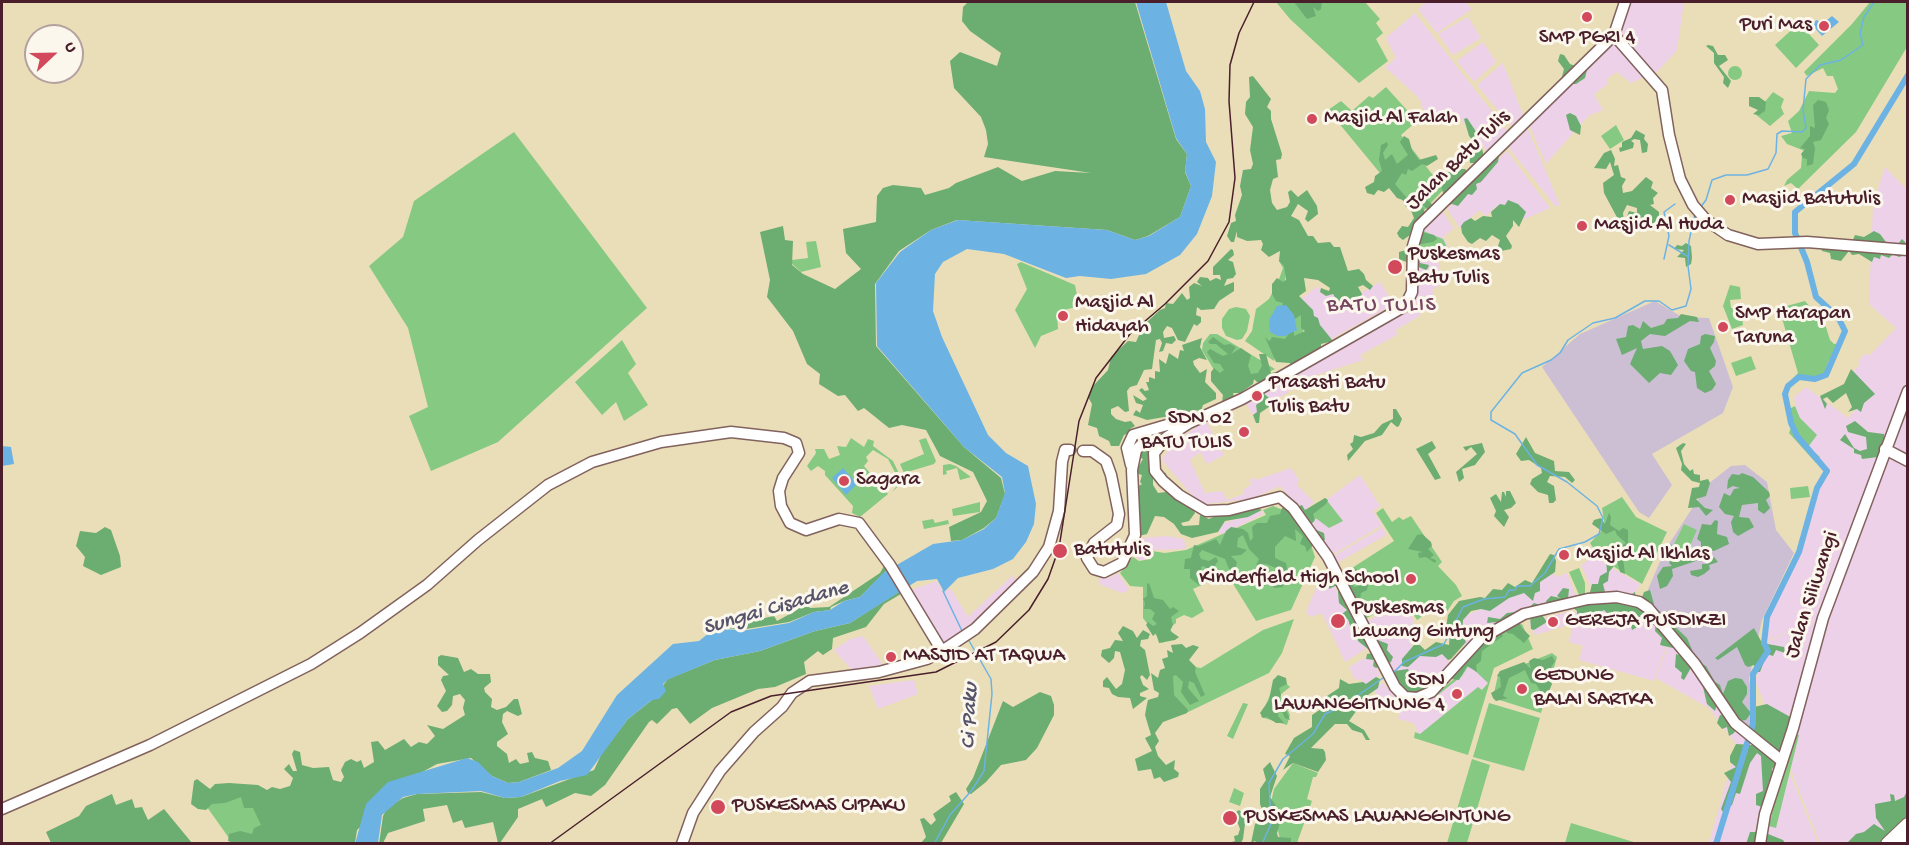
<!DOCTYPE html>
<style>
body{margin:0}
#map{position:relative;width:1909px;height:845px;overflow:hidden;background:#eadeb9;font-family:"Gochi Hand",sans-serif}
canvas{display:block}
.frame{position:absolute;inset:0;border:3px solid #4a1f2b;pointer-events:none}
.north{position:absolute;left:24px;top:24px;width:60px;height:60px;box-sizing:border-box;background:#fbf7ec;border:2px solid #b4a19f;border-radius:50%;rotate:68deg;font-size:16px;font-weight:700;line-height:24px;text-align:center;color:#4a1f2b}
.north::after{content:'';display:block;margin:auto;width:21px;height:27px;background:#d1495b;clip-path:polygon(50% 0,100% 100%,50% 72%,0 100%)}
</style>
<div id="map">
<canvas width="1909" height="845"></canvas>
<div class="frame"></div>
<div class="north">U</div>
</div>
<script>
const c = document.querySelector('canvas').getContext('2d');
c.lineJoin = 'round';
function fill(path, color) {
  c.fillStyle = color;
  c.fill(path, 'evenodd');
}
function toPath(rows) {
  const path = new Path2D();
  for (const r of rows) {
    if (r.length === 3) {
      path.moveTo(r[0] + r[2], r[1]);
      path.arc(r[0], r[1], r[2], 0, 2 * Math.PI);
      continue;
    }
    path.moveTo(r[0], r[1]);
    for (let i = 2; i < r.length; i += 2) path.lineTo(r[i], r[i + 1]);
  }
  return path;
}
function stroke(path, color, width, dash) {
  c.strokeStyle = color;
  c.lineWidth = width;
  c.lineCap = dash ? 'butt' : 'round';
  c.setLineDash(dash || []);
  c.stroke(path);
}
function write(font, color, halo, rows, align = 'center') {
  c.font = font + ' "Gochi Hand",sans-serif';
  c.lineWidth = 6;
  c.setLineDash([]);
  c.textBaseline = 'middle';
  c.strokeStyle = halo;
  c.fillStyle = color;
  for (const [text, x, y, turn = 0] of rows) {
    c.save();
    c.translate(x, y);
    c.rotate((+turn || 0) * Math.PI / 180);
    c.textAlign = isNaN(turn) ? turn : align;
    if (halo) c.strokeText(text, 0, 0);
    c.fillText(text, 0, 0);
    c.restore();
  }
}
const built = toPath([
 [1427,2,1465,2,1472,9,1437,33,1418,9],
 [1629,2,1684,2,1677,50,1658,71,1631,83,1617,72,1608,78,1607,85,1594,94,1603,110,1590,115,1581,124,1546,164,1530,127,1578,76,1620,21],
 [1415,13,1508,132,1487,151,1454,111,1437,126,1422,107,1420,99,1385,67,1396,58,1386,38],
 [1468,17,1481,38,1453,55,1438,34],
 [1483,42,1496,62,1474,82,1457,61],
 [1503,63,1523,115,1511,126,1477,85],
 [1528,129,1560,205,1556,207,1508,147],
 [1507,151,1550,208,1525,219,1514,202,1501,211,1497,206,1486,216,1479,210,1460,228,1447,209],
 [1885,167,1908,191,1907,843,1820,843,1756,682,1761,644,1839,612,1763,642,1770,615,1801,552,1819,489,1830,473,1798,436,1792,423,1796,408,1794,397,1806,387,1848,418,1872,392,1852,372,1860,365,1858,362,1864,354,1870,355,1896,328,1869,304,1873,205],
 [1441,210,1454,228,1443,237,1449,248,1438,256,1440,285,1432,290,1438,306,1424,312,1412,298,1414,255,1425,223],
 [1380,282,1394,304,1328,341,1302,298,1318,286,1323,295,1332,291,1340,305],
 [1411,302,1421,315,1396,330,1397,335,1360,355,1363,360,1313,376,1253,415,1242,398],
 [1206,421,1224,455,1207,464,1200,452,1190,460,1205,493,1222,491,1227,500,1244,494,1244,489,1251,485,1250,480,1254,477,1256,480,1291,468,1299,480,1297,485,1314,502,1303,512,1280,486,1251,499,1204,504,1190,493,1162,460,1172,443],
 [1360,475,1380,506,1373,511,1382,525,1332,555,1306,515],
 [1261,511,1263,514,1221,535,1218,525],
 [1383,527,1386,535,1337,563,1332,557],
 [1167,536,1184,539,1186,549,1150,550,1149,559,1140,560,1134,556,1142,538],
 [1596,555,1612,568,1640,584,1633,598,1593,592,1581,565],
 [1551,571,1557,577,1567,573,1577,599,1492,626,1465,646,1461,644,1460,622,1465,616,1538,585],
 [1327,572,1366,649,1345,662,1322,613,1311,617,1306,612,1320,579],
 [1118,573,1129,590,1122,593,1099,584,1099,578,1109,578],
 [1013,575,1017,583,974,627,943,647,911,590,937,581,943,592,951,589,968,617],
 [1403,602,1414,621,1409,633,1411,646,1423,655,1436,652,1447,654,1448,657,1449,665,1440,675,1414,694,1396,684,1364,623],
 [1595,602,1647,617,1668,641,1654,681,1579,660,1583,646,1569,642,1577,609],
 [1574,610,1572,624,1535,635,1529,622],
 [863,636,884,666,872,669,869,666,856,675,834,650,850,639],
 [1669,642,1748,734,1756,714,1779,747,1751,843,1709,843,1737,745,1709,708,1656,678],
 [1370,655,1380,675,1365,687,1361,679,1355,680,1349,667],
 [1470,663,1488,682,1481,692,1419,736,1414,723,1398,719,1404,700,1420,706,1419,712,1423,705,1461,675],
 [914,680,918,694,878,709,869,686],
 [1382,682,1400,701,1396,713,1374,691],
 [1786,764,1818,843,1764,843]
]);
const industrial = toPath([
 [1655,301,1682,317,1709,318,1733,387,1723,413,1652,454,1672,485,1649,518,1639,512,1542,367,1580,334],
 [1745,465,1767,482,1776,530,1794,553,1762,620,1749,679,1754,710,1753,724,1748,731,1643,601,1665,550,1708,484,1731,466]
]);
const green = toPath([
 [1276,2,1365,2,1380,19,1376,23,1383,33,1376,39,1388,61,1359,83,1290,19],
 [1870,2,1907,2,1907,47,1856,132,1798,189,1791,183,1784,186,1787,180,1801,168,1802,155,1805,151,1787,144,1781,136,1792,133,1788,121,1799,111,1809,91,1835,93,1838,89,1833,76,1827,76,1823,68,1807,76,1804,72,1852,24],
 [1799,23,1819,45,1796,68,1775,45],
 [1735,73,7],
 [1386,87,1417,121,1401,135,1444,189,1417,218,1328,110,1341,101,1352,111,1369,96,1373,98],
 [1773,92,1784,99,1781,107,1784,114,1770,126,1755,114],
 [1616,125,1624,140,1610,149,1601,136],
 [514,132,647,308,498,442,431,471,409,416,428,407,408,328,369,266,403,237,414,201],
 [1421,230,1443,239,1449,251,1447,255,1415,252],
 [816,241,821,267,801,272,792,264,792,260,808,258,806,242],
 [1287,259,1285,280,1306,316,1303,332,1289,340,1271,338,1269,341,1277,351,1274,361,1245,341,1252,331,1256,309,1269,299,1278,282,1283,268,1279,261],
 [1021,262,1075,285,1079,306,1057,312,1058,329,1041,336,1035,348,1015,310,1027,289,1017,264],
 [1730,285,1740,287,1741,299,1730,300,1731,308,1741,308,1743,325,1732,329,1723,306],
 [1805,301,1825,324,1830,340,1834,344,1842,343,1828,362,1827,370,1823,376,1809,379,1798,375,1792,379,1798,373,1779,308],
 [1236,307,1246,309,1250,316,1247,331,1242,339,1237,340,1226,336,1222,328,1222,319,1229,309],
 [1210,334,1217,334,1275,369,1228,393,1202,350,1203,343],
 [622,340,636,364,628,373,648,405,624,421,616,402,602,415,575,382],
 [1751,356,1756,369,1736,376,1731,363],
 [1795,406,1800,418,1817,435,1808,447,1820,457,1816,463,1789,433,1793,423,1788,422,1791,408],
 [851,438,864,447,868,439,874,441,873,446,893,461,903,482,892,492,900,482,888,459,873,450,866,457,868,461,864,466,888,494,860,517,852,513,853,506,825,475,825,471,818,466,811,471,807,466,816,453,815,449,824,449,829,459,840,455,837,446,846,447],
 [926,438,936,461,934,464,904,473,900,464,924,454,919,440],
 [950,464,956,466,971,477,960,480,957,468,946,471,947,474,943,475,943,465],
 [1808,486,1810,497,1791,499,1790,488],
 [1622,497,1636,517,1667,532,1642,584,1616,568,1596,552,1590,543,1605,527,1602,508],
 [1325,498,1343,521,1329,528,1317,519,1303,516],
 [980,502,980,512,953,516,952,509],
 [1273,506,1288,512,1310,542,1315,557,1291,610,1256,621,1227,574,1193,589,1204,611,1192,618,1184,615,1176,619,1176,623,1169,628,1175,636,1162,643,1143,618,1143,587,1130,586,1120,573,1133,557,1139,561,1151,559,1152,551,1165,553,1186,550,1266,515,1263,510],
 [1383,508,1392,522,1399,517,1403,520,1411,516,1442,562,1438,566,1456,585,1462,596,1454,601,1446,613,1440,604,1417,620,1404,599,1361,621,1338,577,1394,541,1376,513],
 [933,519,935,523,948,520,949,524,924,529,922,521],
 [1684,524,1697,530,1684,559,1670,552],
 [1579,568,1585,583,1585,594,1580,597,1569,572],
 [1294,619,1282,653,1269,673,1184,714,1169,711,1170,672,1183,665,1201,668,1263,630],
 [1522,624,1533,649,1494,668,1468,755,1414,738,1415,732,1420,734,1478,687,1482,690,1488,683,1469,665,1462,676,1434,698,1433,695,1457,677,1486,640],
 [1552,653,1557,657,1541,713,1493,698,1498,675],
 [1278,675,1290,687,1280,695,1290,715,1287,725,1261,717],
 [1243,703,1248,704,1233,739,1227,736],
 [1489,703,1540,718,1524,771,1473,757],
 [1792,733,1799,735,1776,828,1769,826],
 [1472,759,1490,765,1467,843,1447,843],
 [1293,763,1318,773,1316,777,1313,777,1307,799,1312,801,1297,843,1280,839,1271,802,1274,789],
 [1234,788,1244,793,1240,806,1229,802],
 [260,794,270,843,229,838,202,800],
 [1571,823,1637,843,1565,843]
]);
const forest = toPath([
 [968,2,1135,2,1176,139,1187,154,1185,172,1191,186,1180,217,1148,236,1135,240,1107,230,957,220,931,230,899,251,875,284,876,346,964,447,1001,478,1005,494,996,518,984,528,962,540,951,541,949,527,981,512,987,501,973,472,940,456,926,430,902,425,889,428,864,408,858,411,845,395,838,396,819,384,820,374,807,364,793,331,767,297,770,280,760,232,783,226,785,240,793,241,792,265,803,274,835,289,861,269,846,253,843,229,876,222,877,196,883,188,893,185,921,188,925,195,949,188,956,183,998,167,1022,181,1055,171,1091,173,984,157,988,144,986,130,981,117,954,88,950,61,960,52,997,66,1001,53,970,31,962,21,963,7],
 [1294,2,1322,2,1321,9,1318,11,1313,7,1316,16,1307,19],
 [1708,45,1713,46,1718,55,1725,55,1728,60,1719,66,1731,81,1728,88,1723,83,1724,77,1714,63,1714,53,1706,46],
 [1560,54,1564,55,1570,64,1587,70,1585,78,1576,84,1560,84,1564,69,1558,61],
 [1253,76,1271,99,1267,107,1271,111,1271,119,1282,154,1281,159,1276,160,1278,177,1273,179,1270,190,1272,203,1277,210,1287,207,1290,202,1288,192,1291,190,1298,197,1307,190,1317,206,1318,214,1308,222,1305,219,1308,211,1298,204,1291,216,1299,220,1308,236,1313,236,1318,243,1330,242,1334,247,1340,247,1348,271,1359,269,1364,274,1366,280,1373,286,1370,290,1363,285,1358,287,1362,294,1359,304,1347,300,1342,300,1339,304,1333,294,1326,296,1320,292,1321,288,1329,291,1330,288,1318,280,1304,278,1306,291,1299,296,1313,310,1314,316,1318,318,1320,325,1333,341,1321,344,1321,360,1291,370,1290,363,1276,362,1265,337,1269,341,1272,337,1285,339,1290,332,1294,332,1294,336,1305,331,1301,328,1301,315,1293,320,1281,309,1283,303,1276,301,1272,294,1272,284,1277,278,1283,282,1286,280,1284,266,1279,261,1280,251,1269,257,1261,250,1263,244,1261,240,1247,241,1237,237,1237,231,1234,242,1231,242,1227,236,1231,223,1236,221,1235,215,1242,195,1240,186,1243,170,1251,169,1253,164,1250,150,1253,127,1245,114,1246,102,1250,97,1249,77],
 [1749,97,1759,97,1766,102,1765,111,1759,115,1753,114,1758,110,1749,106],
 [1818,100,1826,102,1829,110,1826,118,1829,124,1821,140,1813,142,1815,148,1813,164,1807,166,1807,159,1803,158,1801,154,1805,149,1800,148,1810,136,1810,126,1815,128,1813,105],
 [1570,113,1576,116,1581,126,1580,135,1570,130,1566,115],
 [1467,118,1479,136,1484,157,1493,154,1499,156,1498,162,1481,182,1476,184,1477,189,1472,195,1468,194,1458,206,1452,204,1447,206,1441,186,1442,176,1454,169,1465,169,1470,175,1479,163,1470,163,1469,152,1474,142,1469,136,1464,119],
 [1636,130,1645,135,1644,139,1648,144,1647,152,1642,153,1640,140,1634,139,1631,141,1634,143,1633,148,1620,152,1619,148,1622,147,1622,142,1631,138],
 [1404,136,1409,139,1412,150,1419,160,1436,155,1438,159,1427,166,1422,164,1412,171,1408,169,1406,175,1402,173,1395,184,1411,203,1416,202,1423,208,1426,216,1430,212,1418,200,1416,194,1418,191,1439,211,1439,215,1433,221,1421,223,1413,227,1412,230,1434,235,1437,239,1433,242,1421,244,1410,235,1403,240,1399,237,1397,233,1402,226,1408,227,1414,218,1410,208,1405,206,1403,200,1397,198,1389,188,1384,192,1378,190,1374,195,1367,193,1365,187,1374,182,1375,176,1382,171,1379,160,1381,145,1387,142,1388,145,1383,153,1385,160,1392,154,1397,164,1408,155,1400,142],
 [1611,150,1615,159,1614,166,1618,165,1621,177,1626,179,1622,186,1623,193,1632,191,1646,177,1653,182,1651,188,1658,193,1653,198,1654,204,1650,205,1659,212,1659,220,1641,231,1631,228,1627,216,1629,211,1637,213,1637,208,1627,205,1623,213,1624,222,1620,223,1604,193,1603,183,1614,175,1610,162,1606,169,1594,168,1604,153],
 [1508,200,1518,204,1526,212,1519,227,1513,220,1513,226,1506,236,1512,246,1511,249,1501,251,1498,246,1500,240,1492,235,1486,241,1480,238,1472,244,1468,242,1462,233,1461,226,1464,222,1471,218,1475,221,1483,216,1492,217,1491,212,1500,204,1505,205],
 [1874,231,1880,234,1889,246,1898,244,1902,239,1906,243,1903,246,1906,255,1899,257,1893,254,1889,258,1881,255,1880,259,1874,257,1872,262,1859,254,1852,255,1849,251,1841,261,1831,259,1830,253,1822,251,1821,247,1839,238,1852,242,1855,235,1864,237],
 [1686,243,1691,246,1692,258,1691,264,1686,267,1685,258,1677,257,1684,250,1674,249,1677,245,1682,246],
 [1231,249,1233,250,1234,255,1228,260,1233,262,1236,274,1233,278,1227,279,1224,286,1234,282,1234,291,1219,301,1214,309,1201,310,1197,307,1196,315,1201,317,1201,322,1197,326,1194,324,1185,342,1178,340,1172,328,1167,326,1163,332,1164,338,1174,336,1176,340,1172,344,1166,343,1163,351,1159,352,1162,343,1160,339,1156,340,1152,369,1144,370,1137,385,1130,387,1127,391,1129,411,1125,412,1118,406,1111,409,1111,414,1116,419,1125,422,1131,421,1135,426,1130,429,1131,432,1124,435,1119,446,1111,446,1109,441,1099,436,1097,428,1088,425,1092,404,1088,397,1094,385,1108,370,1111,357,1128,341,1136,342,1142,328,1146,327,1147,322,1160,310,1165,308,1166,303,1173,304,1182,293,1187,300,1190,298,1189,287,1194,283,1202,286,1197,282,1200,277,1208,278,1210,281,1216,278,1221,280,1220,275,1213,275,1213,267],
 [1410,249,1418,254,1420,263,1429,265,1428,268,1426,270,1399,259,1399,252],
 [1681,314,1697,317,1699,322,1690,321,1665,336,1650,334,1641,341,1643,349,1662,346,1670,351,1678,365,1671,375,1660,373,1649,383,1630,364,1637,348,1622,355,1616,339,1626,337,1628,326,1633,325,1640,329,1643,321,1651,328,1664,324,1667,319,1678,318],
 [1705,334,1715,336,1714,342,1710,348,1716,361,1715,366,1709,371,1716,384,1712,390,1705,393,1697,388,1695,372,1691,371,1684,361,1688,349,1700,344,1701,336],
 [1213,337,1224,345,1230,344,1236,347,1231,354,1241,348,1251,355,1248,366,1251,374,1258,373,1262,366,1259,354,1266,354,1271,373,1287,370,1281,386,1257,382,1254,379,1253,384,1240,393,1233,393,1235,400,1222,403,1223,395,1211,381,1211,372,1214,368,1220,373,1224,370,1220,364,1214,363,1207,352,1210,349,1223,356,1228,354,1216,344,1210,344,1208,342],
 [1202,338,1200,347,1207,360,1199,358,1193,361,1194,365,1200,373,1207,369,1205,382,1216,393,1216,399,1203,405,1201,411,1193,410,1187,415,1182,414,1147,420,1133,415,1136,410,1140,413,1143,405,1136,403,1133,395,1143,401,1147,399,1139,390,1142,388,1145,391,1149,390,1146,382,1149,382,1149,377,1155,379,1155,371,1160,372,1159,359,1166,364,1169,353,1178,359,1180,350,1184,351,1182,345],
 [1851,369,1875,394,1864,403,1861,412,1857,409,1848,412,1852,407,1846,393,1833,403,1827,397,1823,399,1827,404,1825,409,1820,396,1844,384],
 [1260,390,1269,398,1276,398,1276,402,1260,413,1259,423,1256,423,1253,415,1257,412,1256,405,1263,400],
 [1393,409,1396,409,1402,419,1399,426,1397,427,1391,422,1382,435,1365,441,1348,461,1347,455,1353,449,1350,444,1353,442,1354,435,1361,437,1374,433,1382,424,1393,419],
 [1855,421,1868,432,1884,434,1885,442,1878,457,1862,459,1861,455,1854,453,1854,449,1840,440,1845,434,1854,448,1860,451,1867,449,1866,437,1848,432,1846,426],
 [1526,437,1535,453,1554,461,1555,471,1569,472,1575,480,1572,483,1565,477,1550,476,1547,482,1554,486,1556,500,1553,503,1549,503,1548,495,1538,492,1530,484,1532,479,1542,473,1541,468,1529,460,1521,461,1516,454],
 [1149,440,1159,452,1156,471,1166,473,1167,480,1173,484,1157,483,1153,478,1153,485,1158,493,1174,491,1193,508,1195,513,1189,521,1181,523,1183,526,1199,525,1200,515,1209,519,1219,514,1255,507,1262,510,1248,517,1225,521,1218,532,1192,538,1181,534,1174,524,1164,517,1155,516,1147,534,1139,536,1133,489,1142,484,1140,482,1142,475,1135,473,1143,459,1136,456],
 [1432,441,1436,448,1428,454,1441,478,1435,480,1416,449],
 [1482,443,1485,452,1475,465,1462,469,1464,478,1459,482,1456,472,1477,454,1471,447,1466,451,1463,447],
 [1683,443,1686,444,1681,451,1684,464,1690,471,1693,469,1694,474,1700,475,1700,481,1708,479,1710,483,1706,496,1696,499,1705,508,1713,510,1706,516,1699,507,1688,508,1692,488,1699,487,1700,483,1692,481,1681,470,1682,464,1676,448],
 [1742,473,1753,477,1769,492,1770,496,1766,500,1770,508,1764,514,1758,510,1758,503,1742,505,1739,517,1749,518,1754,527,1738,536,1733,532,1731,522,1734,516,1725,514,1719,507,1724,493,1730,496,1734,489,1740,488,1733,486,1727,489,1728,480,1732,474,1739,475],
 [1506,491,1510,491,1516,503,1511,508,1504,510,1509,517,1504,527,1494,516,1496,511,1490,498,1496,494,1501,502,1502,492,1504,492,1506,497],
 [1325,498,1328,500,1326,504,1313,514,1315,520,1309,527,1324,533,1325,540,1315,543,1307,552,1305,546,1300,544,1303,536,1295,529,1296,541,1285,536,1275,547,1275,558,1286,563,1288,573,1284,574,1283,587,1275,588,1268,583,1261,588,1257,586,1270,577,1276,568,1266,564,1256,565,1259,559,1249,549,1243,535,1238,538,1237,547,1247,550,1241,555,1231,556,1237,562,1235,569,1229,569,1225,559,1202,550,1199,554,1201,559,1209,561,1216,557,1218,561,1214,567,1211,565,1207,570,1204,566,1201,567,1203,579,1199,585,1190,578,1190,569,1184,569,1185,559,1191,558,1194,545,1199,546,1216,539,1220,545,1226,531,1231,527,1243,529,1248,533,1250,541,1253,538,1252,527,1257,523,1267,523,1270,516,1280,514,1282,508,1294,501,1296,507,1302,505,1305,510],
 [1609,513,1611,517,1610,525,1619,531,1623,528,1628,530,1628,545,1635,550,1627,551,1623,558,1625,574,1620,572,1617,561,1624,550,1622,545,1626,543,1617,535,1615,530,1606,534,1592,524,1594,520,1601,518,1605,524],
 [1715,520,1718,521,1717,534,1727,537,1729,544,1714,551,1705,551,1701,549,1701,542,1697,539,1702,524,1711,525],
 [105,527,111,530,120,556,121,567,101,575,83,566,85,557,76,546,80,531,96,533],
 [1422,534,1431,542,1432,546,1428,549,1434,555,1430,558,1436,560,1435,563,1426,557,1419,558,1418,553,1423,552,1408,549,1417,535],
 [1671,544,1674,551,1681,553,1699,550,1701,554,1696,561,1672,569,1673,576,1667,586,1660,589,1657,576,1663,567,1672,566,1669,563,1671,560,1677,559,1667,552],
 [1550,554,1554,555,1556,561,1555,572,1540,582,1540,591,1535,593,1533,601,1524,593,1509,598,1490,611,1481,609,1471,611,1463,620,1462,634,1466,642,1451,659,1448,660,1442,654,1436,657,1420,656,1408,667,1402,666,1402,659,1414,645,1420,645,1425,650,1436,642,1449,645,1450,633,1446,627,1448,615,1459,601,1480,597,1485,598,1493,589,1502,590,1508,583,1515,587,1525,580,1532,583],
 [1714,557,1718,562,1709,565,1710,569,1704,574,1698,577,1691,575,1690,571,1702,569,1702,564,1708,564],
 [1606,559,1612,559,1614,566,1609,572,1608,581,1603,584,1605,592,1613,597,1632,600,1632,594,1635,592,1636,599,1641,600,1644,592,1650,590,1654,604,1649,610,1661,613,1669,611,1669,621,1687,638,1696,659,1684,680,1681,678,1682,673,1675,667,1676,654,1684,657,1678,645,1673,648,1660,645,1662,638,1655,631,1656,622,1649,622,1640,615,1641,625,1632,630,1629,618,1621,618,1616,613,1608,614,1604,610,1593,616,1584,614,1577,616,1577,611,1572,607,1589,596,1592,584,1598,584,1600,576,1607,572],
 [884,566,887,570,860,597,844,601,831,607,830,610,814,612,789,622,746,629,718,628,774,616,777,621,797,610,796,606,804,602,810,608,829,607,880,573],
 [1348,567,1357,569,1356,573,1350,577,1354,587,1368,584,1367,590,1361,593,1360,600,1371,629,1365,635,1388,644,1387,650,1393,657,1391,662,1376,668,1373,666,1374,660,1366,659,1367,654,1373,653,1358,641,1357,632,1351,629,1348,619,1341,620,1342,614,1347,610,1339,603,1338,592,1339,590,1345,596,1344,603,1349,604,1351,589,1339,584,1329,589,1330,579,1336,579,1337,574,1344,572],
 [1149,583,1154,598,1163,600,1170,609,1173,607,1179,611,1171,617,1173,625,1170,631,1179,637,1175,640,1159,643,1156,633,1153,636,1146,625,1148,622,1153,626,1157,624,1152,619,1155,613,1150,609,1144,609,1145,603,1143,599,1147,596,1147,584],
 [1563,588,1569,589,1568,599,1547,604,1546,601,1551,596,1560,598,1557,596],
 [900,591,901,594,884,604,866,627,833,638,832,649,823,655,818,651,804,662,806,674,775,687,758,689,712,708,690,724,677,708,672,709,657,724,652,720,649,722,605,785,591,796,575,793,546,807,542,799,518,809,518,817,500,843,498,843,493,822,465,828,462,820,453,823,447,805,423,809,425,821,388,833,383,843,379,844,383,816,387,808,403,798,417,794,481,792,505,798,521,797,594,770,602,753,628,719,652,700,668,679,715,660,760,651,815,631,850,623],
 [1534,603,1543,606,1542,615,1547,622,1534,630,1531,629,1530,616,1520,622,1521,627,1530,636,1524,643,1513,634,1507,633,1507,629,1501,628,1497,622,1487,623,1488,617,1500,619,1507,613,1525,611],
 [1123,626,1133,631,1137,638,1143,630,1150,634,1148,639,1141,640,1140,646,1145,650,1150,675,1147,680,1142,675,1140,677,1143,685,1149,689,1140,693,1140,696,1147,698,1133,709,1130,698,1118,697,1112,694,1109,688,1103,687,1103,681,1107,677,1116,689,1122,684,1125,670,1120,652,1115,651,1114,658,1109,663,1101,656,1102,650,1110,648,1115,640,1123,641,1118,633],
 [1754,628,1762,643,1784,647,1785,653,1776,650,1773,656,1767,654,1760,672,1756,672,1754,665,1748,667,1745,665,1737,647,1718,660,1715,658],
 [1501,633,1503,636,1482,651,1481,661,1476,665,1477,672,1467,666,1459,680,1451,679,1485,641],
 [1182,644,1186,648,1193,645,1199,647,1189,660,1196,667,1195,672,1205,695,1201,697,1194,683,1189,681,1188,688,1199,701,1190,705,1181,692,1183,682,1176,675,1173,676,1174,695,1188,710,1187,713,1163,722,1155,733,1159,741,1155,747,1158,756,1166,765,1175,760,1174,769,1179,773,1178,777,1164,782,1160,777,1154,779,1151,769,1138,771,1135,759,1152,751,1145,738,1151,735,1145,715,1147,704,1148,700,1158,697,1159,693,1154,690,1151,673,1158,678,1160,670,1165,668,1162,659,1168,657,1167,650,1173,653,1171,645],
 [441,655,458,658,464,672,471,669,478,674,490,674,491,682,484,688,485,692,492,699,491,707,497,710,506,707,514,699,518,699,522,714,518,716,507,711,503,714,502,722,508,734,497,742,497,746,507,754,509,763,516,759,520,764,529,762,527,753,532,752,535,758,548,761,551,770,519,782,508,783,492,776,471,758,437,764,415,776,357,830,355,843,234,843,228,841,229,834,240,831,252,834,254,828,261,825,253,808,244,808,241,797,225,803,212,804,206,810,198,809,191,804,194,781,197,779,210,789,215,784,229,783,258,785,267,790,272,787,280,789,290,786,293,778,284,769,289,764,293,771,297,771,292,754,294,750,300,752,302,765,313,768,329,767,333,780,341,782,344,777,341,770,345,762,351,759,357,762,361,760,364,768,374,762,371,742,378,741,385,750,404,739,411,747,419,742,427,744,435,736,427,725,443,729,465,715,463,708,465,700,460,694,453,696,452,705,447,711,442,712,437,706,446,691,441,680,443,676,449,675,438,665,438,657],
 [1552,656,1555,661,1551,667,1556,672,1549,676,1552,684,1547,696,1543,696,1536,684,1531,683,1525,670,1509,678,1503,696,1508,698,1496,701,1493,698,1491,693,1501,687,1500,677,1497,676,1500,671,1524,662,1531,669,1529,661,1534,658,1543,660],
 [1702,664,1706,666,1715,682,1720,685,1723,694,1728,681,1735,678,1742,679,1747,687,1747,694,1742,702,1751,713,1746,720,1740,721,1734,733,1729,736,1727,727,1722,729,1717,723,1720,715,1728,716,1717,704,1715,711,1707,704,1698,666],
 [1408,669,1411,675,1405,679,1408,685,1427,686,1410,699,1409,706,1403,704,1402,697,1395,696,1391,674,1394,671],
 [1278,675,1286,678,1287,684,1279,688,1281,695,1279,701,1283,702,1290,720,1285,718,1278,703,1272,707,1278,709,1278,716,1284,723,1276,723,1267,717,1263,718,1260,713,1269,700,1273,680],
 [1376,677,1380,679,1378,688,1368,695,1349,721,1364,730,1370,740,1366,740,1362,733,1352,730,1347,724,1335,724,1311,748,1323,749,1325,752,1326,760,1318,772,1293,763,1283,770,1290,756,1285,754,1286,752,1294,738,1312,727,1312,715,1324,707,1327,696,1339,688,1340,679,1349,684,1363,682,1366,684],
 [1040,692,1051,696,1054,705,1054,715,1037,748,1026,760,1001,765,986,782,971,794,968,793,966,789,973,778,1003,701,1013,707],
 [1767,704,1794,719,1779,761,1772,769,1772,777,1768,783,1770,789,1762,807,1756,805,1756,794,1763,791,1761,756,1757,753,1750,763,1740,794,1736,793,1732,805,1723,812,1721,809,1731,782,1724,773,1736,767,1730,762,1730,756,1736,744,1752,745,1751,732,1756,718,1754,707],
 [1270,762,1277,776,1270,797,1285,819,1280,823,1277,833,1278,837,1291,838,1291,843,1257,843,1255,841,1251,843,1255,824,1264,815,1260,804,1260,789,1266,780,1263,769],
 [1907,791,1907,843,1846,844,1856,834,1864,832,1874,824,1885,831,1876,818,1875,804,1891,801,1890,794,1894,795,1895,801,1904,797],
 [956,792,964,804,941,843,921,843,926,837,920,819,924,818,931,825,936,820,933,814,951,801,949,796],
 [112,794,116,805,132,799,135,808,142,807,148,820,164,809,192,843,51,843,46,832,79,816,86,806],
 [1239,810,1246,816,1243,839,1241,843,1228,843,1235,841,1234,836,1238,835,1240,829,1234,813],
 [1750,832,1763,832,1783,840,1785,843,1746,844]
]);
const water = toPath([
 [1136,2,1166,2,1186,71,1200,91,1205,109,1206,142,1216,162,1212,196,1197,234,1180,255,1146,274,1111,279,1080,276,1066,278,1004,254,967,249,943,262,935,274,933,311,942,337,988,435,1006,453,1028,466,1036,504,1034,524,1026,542,1013,559,993,569,958,578,944,592,937,579,917,581,850,623,815,631,760,651,715,660,669,679,663,684,666,691,659,699,652,700,628,719,587,775,560,781,521,797,505,798,481,791,417,794,403,797,382,815,378,843,355,844,366,804,388,782,467,758,478,762,492,776,508,783,519,782,558,768,582,751,617,695,673,644,699,641,714,629,747,630,789,623,814,612,830,610,844,601,860,597,883,573,933,544,962,540,984,529,996,518,1005,493,1002,477,964,447,877,346,876,283,900,252,931,230,958,220,1107,230,1135,240,1149,236,1180,217,1191,186,1185,171,1187,154,1176,138],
 [1832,16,1839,22,1822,36,1813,26,1813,22,1817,20,1822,24],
 [1286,305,1294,315,1297,330,1285,336,1278,336,1270,332,1269,320,1277,306],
 [2,446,11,447,14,464,2,466],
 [843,468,857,484,846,495,832,478]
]);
const stream = toPath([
 [1700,208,1706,200,1712,180,1726,175,1747,175,1768,169,1776,153,1777,134,1782,131,1802,132,1806,128,1803,110,1806,79,1820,65,1841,60,1863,45,1860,33,1864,17,1874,2],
 [1669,245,1687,256],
 [1664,259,1669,236,1664,212,1675,204],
 [943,591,963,633],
 [1393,673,1404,662,1444,644,1463,607,1484,599,1505,597,1509,590,1515,590,1517,586,1530,586,1545,573,1559,549,1585,542,1599,534,1603,518,1597,506,1567,482,1537,465,1515,434,1491,420,1491,412,1522,373,1551,360,1560,353,1568,340,1593,323,1615,318,1645,301,1659,301,1672,310,1686,306,1691,289,1688,266,1689,241,1695,214],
 [934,844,950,815,972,790,984,771,992,694,991,679,968,639],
 [1262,844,1271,824,1269,783,1283,759,1313,734,1325,714,1341,707,1383,678]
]);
const canal = toPath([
 [1716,844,1753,724,1753,674,1768,651,1764,643,1767,617,1799,552,1817,488,1827,471,1797,436,1791,423,1785,394,1788,386,1799,377,1815,379,1826,375,1845,331,1838,317,1816,297,1807,262,1795,233,1795,212,1854,164,1908,75]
]);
const secondary = toPath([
 [1614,35,1419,226,1413,246,1412,292,1405,306,1242,399,1189,423,1167,437,1154,453,1155,471,1163,481,1179,495,1206,511,1229,510,1280,497,1293,508,1328,557,1395,687,1405,697,1417,698,1431,692,1480,639,1524,614,1588,599,1617,597,1639,602,1648,608,1695,664,1735,723,1782,761],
 [1885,449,1908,461],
 [1083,451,1092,451,1106,461,1111,475,1119,514,1117,525,1094,543,1087,558,1094,569,1104,572,1122,563,1135,535,1132,470,1136,450,1146,440,1162,441],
 [1131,465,1127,448,1133,435,1167,425,1185,424],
 [2,809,150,745,311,664,360,633,427,585,478,540,548,485,592,462,661,442,731,432,784,438,796,443,799,453,783,478,779,491,781,506,790,523,806,530,839,519,859,523,890,565,942,651],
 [682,844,693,813,720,771,754,732,782,707,792,693,810,681,879,672,927,659,942,651,975,629,1033,572,1049,547,1059,511,1062,462,1065,450,1070,450]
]);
const primary = toPath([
 [1625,2,1614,35,1662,90,1669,135,1680,179,1693,205,1706,220,1728,235,1758,244,1807,242,1908,250],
 [1760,844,1765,814,1793,728,1823,618,1908,391]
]);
const highway = toPath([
 [1888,844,1908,825],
 [1906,844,1908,843]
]);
const rail = toPath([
 [549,844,731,712,771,696,936,672,996,642,1029,610,1048,579,1059,548,1079,421,1096,378,1130,334,1165,304,1208,261,1229,222,1235,178,1229,101,1230,65,1239,33,1254,2]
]);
const markers = [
 [1587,17,6,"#d1495b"],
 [1824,26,6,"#d1495b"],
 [1312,119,6,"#d1495b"],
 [1730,200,6,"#d1495b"],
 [1582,226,6,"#d1495b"],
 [1395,267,8,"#d1495b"],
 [1063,316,6,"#d1495b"],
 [1723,327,6,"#d1495b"],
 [1257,396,6,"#d1495b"],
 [1244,432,6,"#d1495b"],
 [844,481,6,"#d1495b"],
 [1060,551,8,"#d1495b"],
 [1564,555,6,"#d1495b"],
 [1411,579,6,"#d1495b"],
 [1338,621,8,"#d1495b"],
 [1553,622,6,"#d1495b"],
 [891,657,6,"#d1495b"],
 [1522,689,6,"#d1495b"],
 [1457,694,6,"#d1495b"],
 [718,807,8,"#d1495b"],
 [1230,818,8,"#d1495b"]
];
const poiNames = [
 ["Puri Mas",1812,26,"right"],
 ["SMP PGRI 4",1587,39,"center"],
 ["Masjid Al Falah",1324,119],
 ["Masjid Batutulis",1742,200],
 ["Masjid Al Huda",1594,226],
 ["Puskesmas",1408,255],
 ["Batu Tulis",1408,279],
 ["Masjid Al",1075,304],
 ["Hidayah",1075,328],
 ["SMP Harapan",1735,315],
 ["Taruna",1735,339],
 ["Prasasti Batu",1269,384],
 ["Tulis Batu",1269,408],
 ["SDN 02",1232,420,"right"],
 ["BATU TULIS",1232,444,"right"],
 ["Sagara",856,481],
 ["Batutulis",1074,551],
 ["Masjid Al Ikhlas",1576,555],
 ["Kinderfield High School",1399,579,"right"],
 ["Puskesmas",1352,609],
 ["Lawang Gintung",1352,633],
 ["GEREJA PUSDIKZI",1565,622],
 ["MASJID AT TAQWA",903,657],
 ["GEDUNG",1534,677],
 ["BALAI SARTKA",1534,701],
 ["SDN",1445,682,"right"],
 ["LAWANGGITNUNG 4",1445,706,"right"],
 ["PUSKESMAS CIPAKU",732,807],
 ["PUSKESMAS LAWANGGINTUNG",1244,818]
];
const streetNames = [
 ["Jalan Batu Tulis",1459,161,-44],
 ["Jalan Siliwangi",1813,595,-72]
];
const neighbourhoodNames = [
 ["BATU TULIS",1382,307]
];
const waterNames = [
 ["Sungai Cisadane",776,609,-16],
 ["Ci Paku",971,716,-88]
];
fill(built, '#edd1e9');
fill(industrial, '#ccbfd4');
fill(green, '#86c983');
fill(forest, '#6cad71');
fill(water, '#6cb3e3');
stroke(stream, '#6cb3e3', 1.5);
stroke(canal, '#6cb3e3', 6);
stroke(secondary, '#82625d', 13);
stroke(primary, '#82625d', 13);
stroke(highway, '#82625d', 16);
stroke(secondary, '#fff', 10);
stroke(primary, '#fff', 10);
stroke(highway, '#fff', 14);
stroke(rail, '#4a1f2b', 1.5);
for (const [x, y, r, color] of markers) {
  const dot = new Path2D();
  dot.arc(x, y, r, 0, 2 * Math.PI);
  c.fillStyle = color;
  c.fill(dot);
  stroke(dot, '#fbf7ec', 2);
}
write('21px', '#4a1f2b', '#fbf7ec', poiNames, 'left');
write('21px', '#4a1f2b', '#fbf7ec', streetNames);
c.letterSpacing = '1.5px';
write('22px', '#764661', '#fbf7ec', neighbourhoodNames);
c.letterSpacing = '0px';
write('italic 22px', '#56536b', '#fbf7ec', waterNames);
</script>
